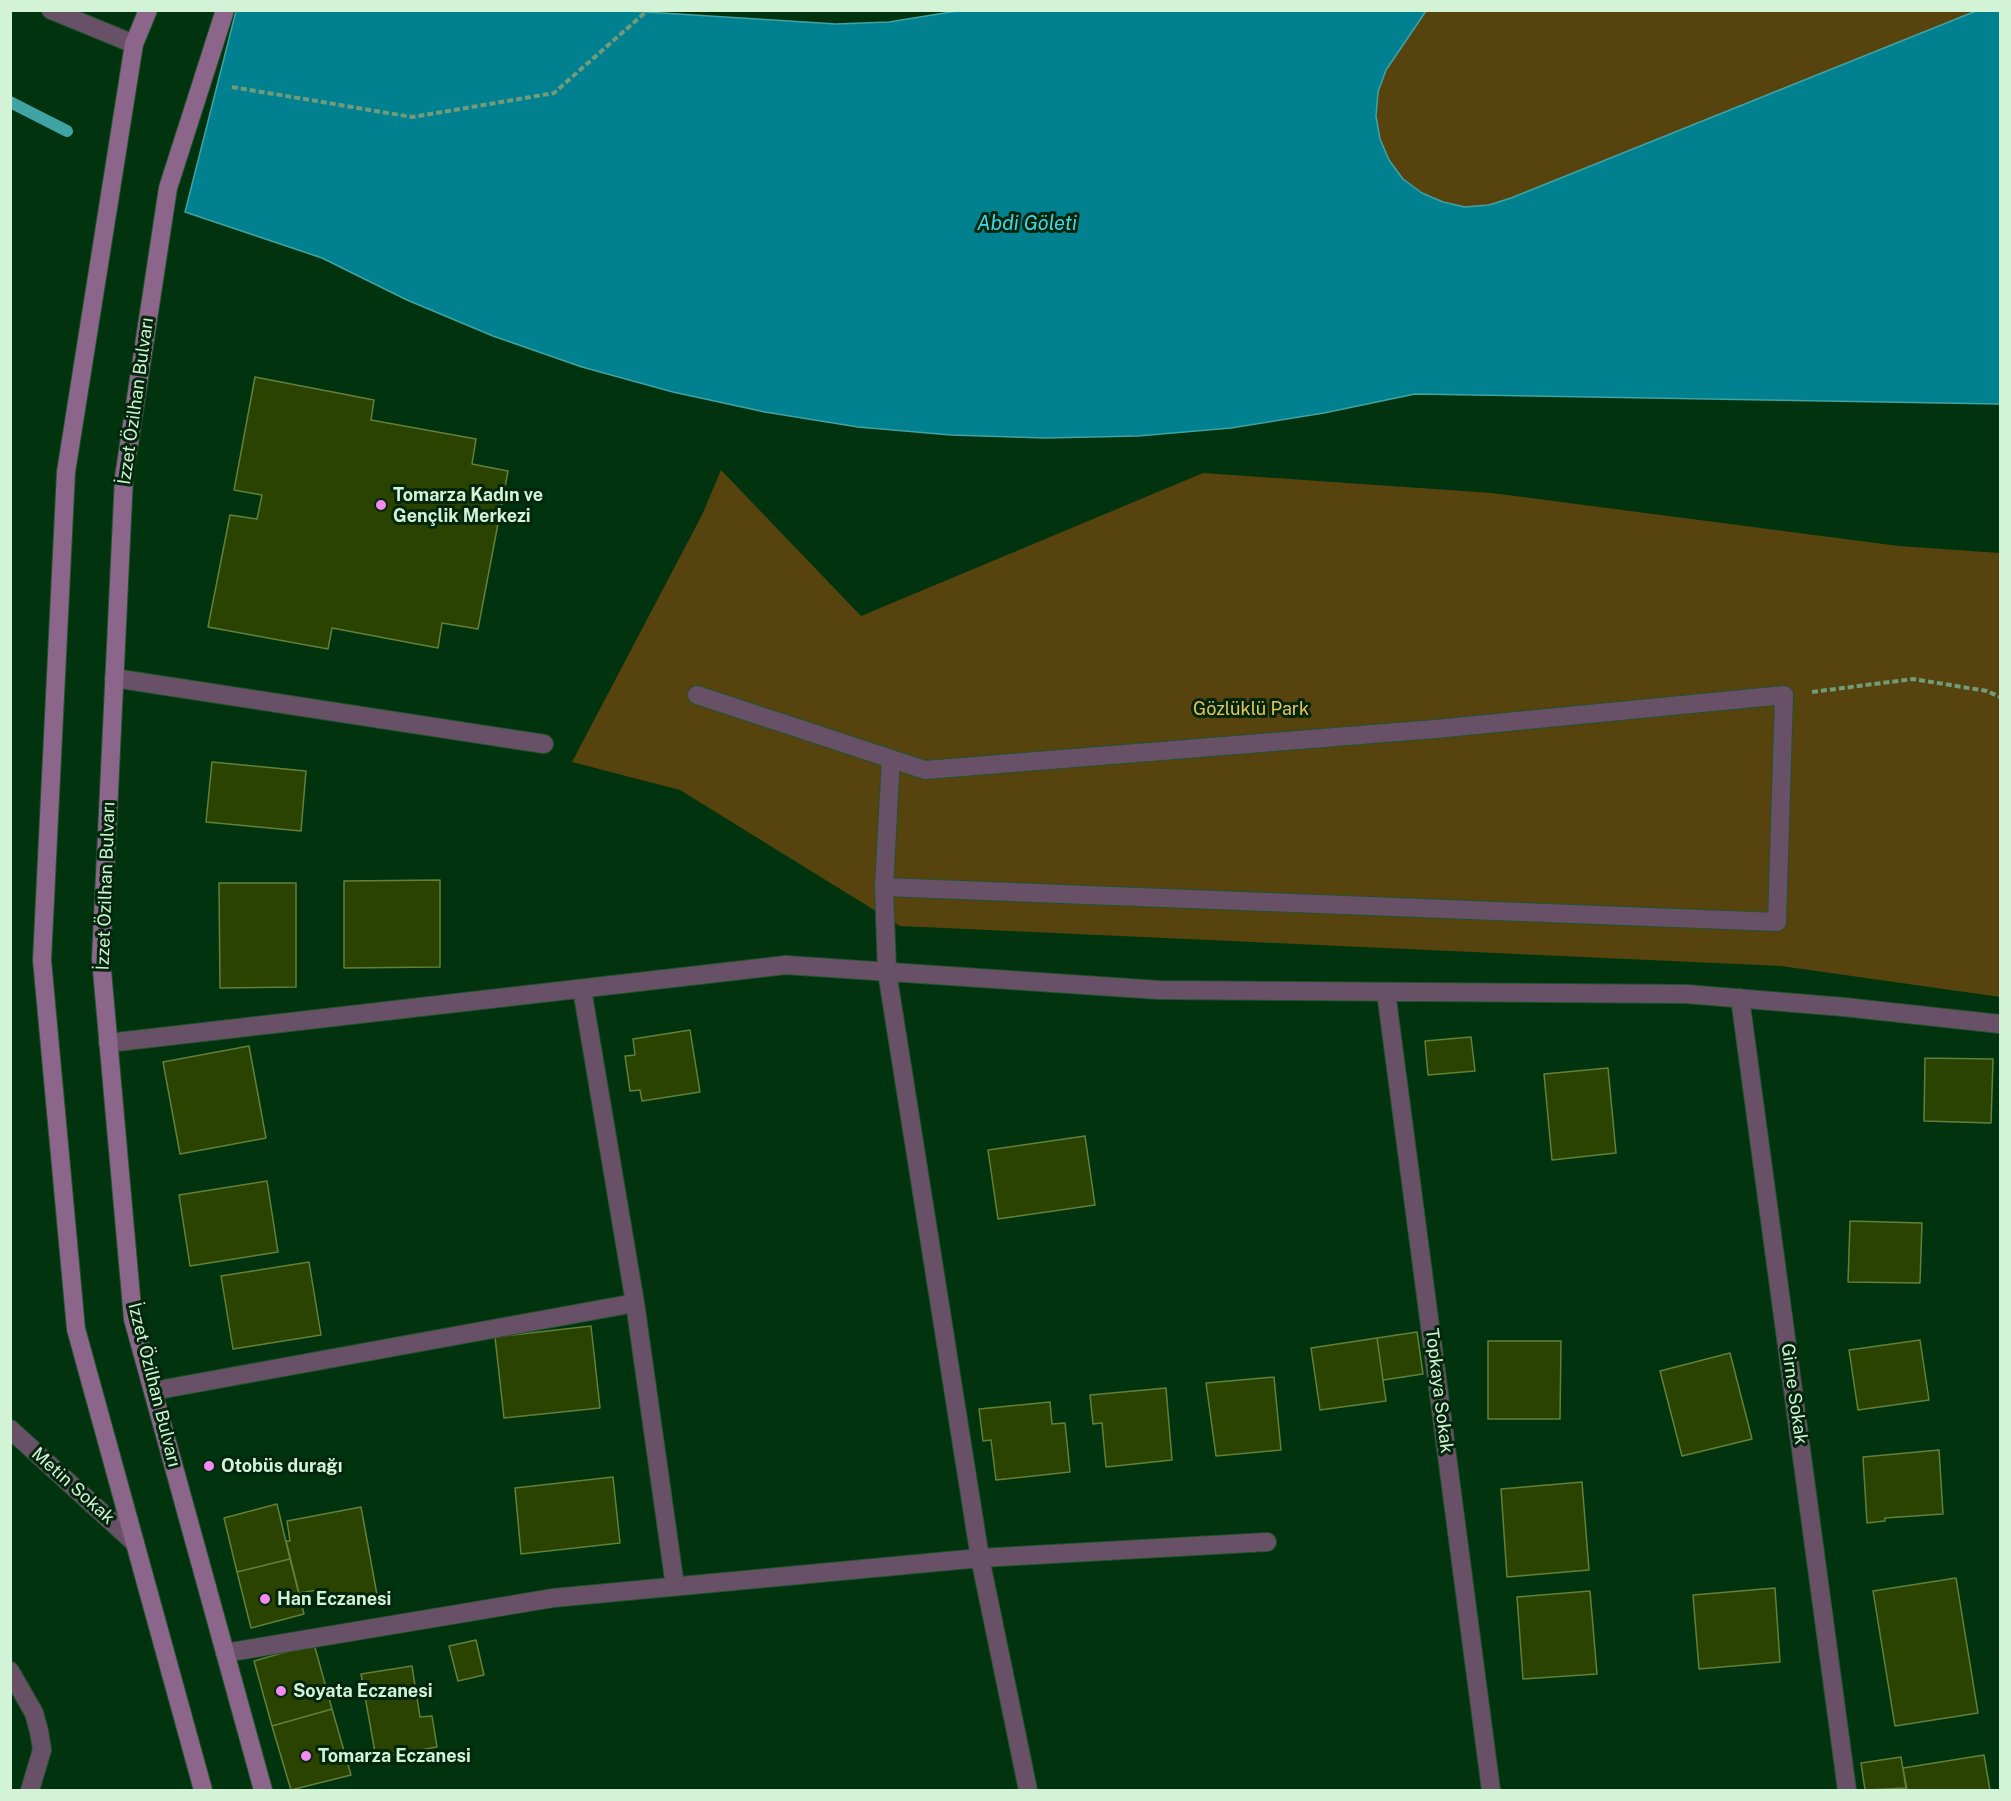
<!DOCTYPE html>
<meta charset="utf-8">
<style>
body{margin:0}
#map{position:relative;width:2011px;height:1801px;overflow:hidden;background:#00330e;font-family:"Public Sans",sans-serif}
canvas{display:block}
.frame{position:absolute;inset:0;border:12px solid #d3f3d6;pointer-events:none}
</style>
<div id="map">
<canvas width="2011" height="1801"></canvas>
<div class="frame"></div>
</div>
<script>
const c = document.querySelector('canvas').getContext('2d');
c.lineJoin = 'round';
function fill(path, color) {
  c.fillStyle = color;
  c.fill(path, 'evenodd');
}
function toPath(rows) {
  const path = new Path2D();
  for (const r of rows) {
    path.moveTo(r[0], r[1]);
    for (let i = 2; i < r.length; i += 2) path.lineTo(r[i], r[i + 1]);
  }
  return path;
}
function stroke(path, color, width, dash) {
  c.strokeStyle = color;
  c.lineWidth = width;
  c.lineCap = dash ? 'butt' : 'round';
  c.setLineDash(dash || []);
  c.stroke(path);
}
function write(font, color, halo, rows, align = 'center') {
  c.font = font + ' "Public Sans",sans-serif';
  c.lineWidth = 6;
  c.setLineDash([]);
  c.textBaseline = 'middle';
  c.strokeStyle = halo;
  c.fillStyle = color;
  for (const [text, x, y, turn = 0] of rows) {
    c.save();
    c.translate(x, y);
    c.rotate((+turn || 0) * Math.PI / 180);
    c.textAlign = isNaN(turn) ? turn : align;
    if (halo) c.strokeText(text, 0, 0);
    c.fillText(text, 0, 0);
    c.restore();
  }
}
const green = toPath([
 [1426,11,1976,11,1511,198,1489,205,1465,207,1443,202,1422,193,1403,179,1389,160,1380,139,1376,116,1378,92,1386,70],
 [721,470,861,616,1203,473,1492,493,1899,546,2000,553,2000,997,1781,966,900,926,680,790,572,762,702,515]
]);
const water = toPath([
 [631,11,836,24,889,22,963,10,1426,11,1386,70,1378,92,1376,116,1380,139,1389,160,1403,179,1422,193,1443,202,1465,207,1489,205,1511,198,1976,11,2000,11,2000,404,1415,394,1324,413,1231,428,1138,436,1045,438,951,435,858,427,765,412,673,392,582,367,493,336,407,300,322,258,185,212,236,11,631,11]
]);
const stream = toPath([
 [10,102,67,131]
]);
const building = toPath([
 [255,377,374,400,371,420,476,439,472,464,508,471,478,629,442,623,438,648,332,628,328,649,208,627,230,515,257,519,262,495,234,490,255,377],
 [212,762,306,771,301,831,206,822,212,762],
 [440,880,440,967,344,968,344,881,440,880],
 [219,883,296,883,296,987,220,988,219,883],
 [690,1030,700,1092,642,1101,640,1090,630,1091,625,1056,635,1055,633,1039,690,1030],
 [1471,1037,1475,1071,1428,1075,1425,1041,1471,1037],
 [249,1046,266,1138,180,1154,163,1062,249,1046],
 [1925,1058,1993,1059,1991,1123,1924,1121,1925,1058],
 [1608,1068,1616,1153,1552,1160,1544,1074,1608,1068],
 [1085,1136,1095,1205,998,1219,988,1150,1085,1136],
 [267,1181,278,1252,190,1266,179,1195,267,1181],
 [1850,1221,1922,1223,1920,1283,1848,1282,1850,1221],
 [309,1262,321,1335,233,1349,221,1276,309,1262],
 [591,1326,600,1408,504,1418,495,1337,591,1326],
 [1417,1332,1423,1374,1383,1380,1377,1338,1417,1332],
 [1377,1338,1386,1401,1320,1410,1311,1348,1377,1338],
 [1920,1340,1929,1400,1858,1410,1849,1350,1920,1340],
 [1488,1341,1561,1341,1560,1419,1488,1419,1488,1341],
 [1730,1353,1752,1439,1682,1456,1660,1371,1730,1353],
 [1274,1377,1281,1450,1216,1456,1206,1383,1274,1377],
 [1166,1388,1172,1460,1106,1467,1102,1423,1093,1424,1090,1395,1166,1388],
 [1050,1402,1052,1424,1065,1423,1070,1472,996,1480,991,1440,983,1441,979,1409,1050,1402],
 [1939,1450,1943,1514,1885,1518,1885,1521,1867,1523,1863,1457,1939,1450],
 [613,1477,620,1543,521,1554,515,1488,613,1477],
 [1582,1482,1589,1570,1507,1577,1501,1489,1582,1482],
 [277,1504,290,1559,237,1572,224,1518,277,1504],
 [361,1507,377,1595,326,1604,323,1589,299,1593,286,1541,290,1541,287,1521,361,1507],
 [290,1559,304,1614,251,1628,237,1572,290,1559],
 [1956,1578,1978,1713,1895,1726,1873,1591,1956,1578],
 [1775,1588,1780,1662,1699,1669,1693,1595,1775,1588],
 [1590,1591,1597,1674,1523,1679,1517,1597,1590,1591],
 [476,1640,484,1675,458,1681,449,1646,476,1640],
 [314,1644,332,1709,272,1726,254,1661,314,1644],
 [412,1666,420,1717,432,1716,437,1747,376,1758,361,1674,412,1666],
 [332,1709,351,1775,291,1790,272,1726,332,1709],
 [1984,1755,1990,1790,1907,1790,1903,1768,1984,1755],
 [1901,1757,1906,1788,1865,1790,1861,1763,1901,1757]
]);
const path = toPath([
 [232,87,412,117,554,93,648,10],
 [1812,692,1913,679,1987,691,2000,697]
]);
const service = toPath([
 [697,695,925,770,1435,729,1784,695,1777,922,884,887],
 [887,972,884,887,891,759],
 [10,1671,34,1713,39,1731,42,1750,30,1790]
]);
const minor = toPath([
 [51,10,134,44],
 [114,678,544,744],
 [887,972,980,1558,1028,1790],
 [582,989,635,1303,675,1586],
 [1386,992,1491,1790],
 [1740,998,1847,1790],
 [108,1043,786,965,1159,990,1686,994,1844,1007,2000,1024],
 [153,1391,635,1303],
 [10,1429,135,1543],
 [225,1653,553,1598,980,1558,1267,1542]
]);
const secondary = toPath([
 [148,10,134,44,66,472,42,960,76,1329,203,1790],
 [225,10,168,188,124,477,101,959,133,1319,263,1790]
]);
const markers = [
 [381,505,6,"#f489f0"],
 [209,1466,6,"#f489f0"],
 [265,1599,6,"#f489f0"],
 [281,1691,6,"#f489f0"],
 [306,1756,6,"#f489f0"]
];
const streetNames = [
 ["İzzet Özilhan Bulvarı",136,401,-82],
 ["İzzet Özilhan Bulvarı",106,886,-88],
 ["İzzet Özilhan Bulvarı",154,1385,76],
 ["Topkaya Sokak",1439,1391,83],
 ["Girne Sokak",1794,1394,82],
 ["Metin Sokak",73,1486,42]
];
const poiNames = [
 ["Tomarza Kadın ve",393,495],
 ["Gençlik Merkezi",393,516],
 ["Otobüs durağı",221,1466],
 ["Han Eczanesi",277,1599],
 ["Soyata Eczanesi",293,1691],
 ["Tomarza Eczanesi",318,1756]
];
const parkNames = [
 ["Gözlüklü Park",1251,709]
];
const waterNames = [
 ["Abdi Göleti",1027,224]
];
fill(green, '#56430e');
fill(water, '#01818f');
stroke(water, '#40a3a4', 1.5);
stroke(stream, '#40a3a4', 12);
fill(building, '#2b4300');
stroke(building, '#63803b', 1.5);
stroke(service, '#22522e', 20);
stroke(minor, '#22522e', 20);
stroke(secondary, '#22522e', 20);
stroke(path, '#729b7a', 4, [6, 3]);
stroke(service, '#685167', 18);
stroke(minor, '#685167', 18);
stroke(secondary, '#8c668a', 18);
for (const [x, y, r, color] of markers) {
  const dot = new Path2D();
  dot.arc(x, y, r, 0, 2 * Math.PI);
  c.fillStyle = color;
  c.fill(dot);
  stroke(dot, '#04260d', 2);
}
write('18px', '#d3f3d6', '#04260d', streetNames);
write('bold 18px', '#d3f3d6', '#04260d', poiNames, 'left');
write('18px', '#e8c360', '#04260d', parkNames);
write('italic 20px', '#41d7eb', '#04260d', waterNames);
</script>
